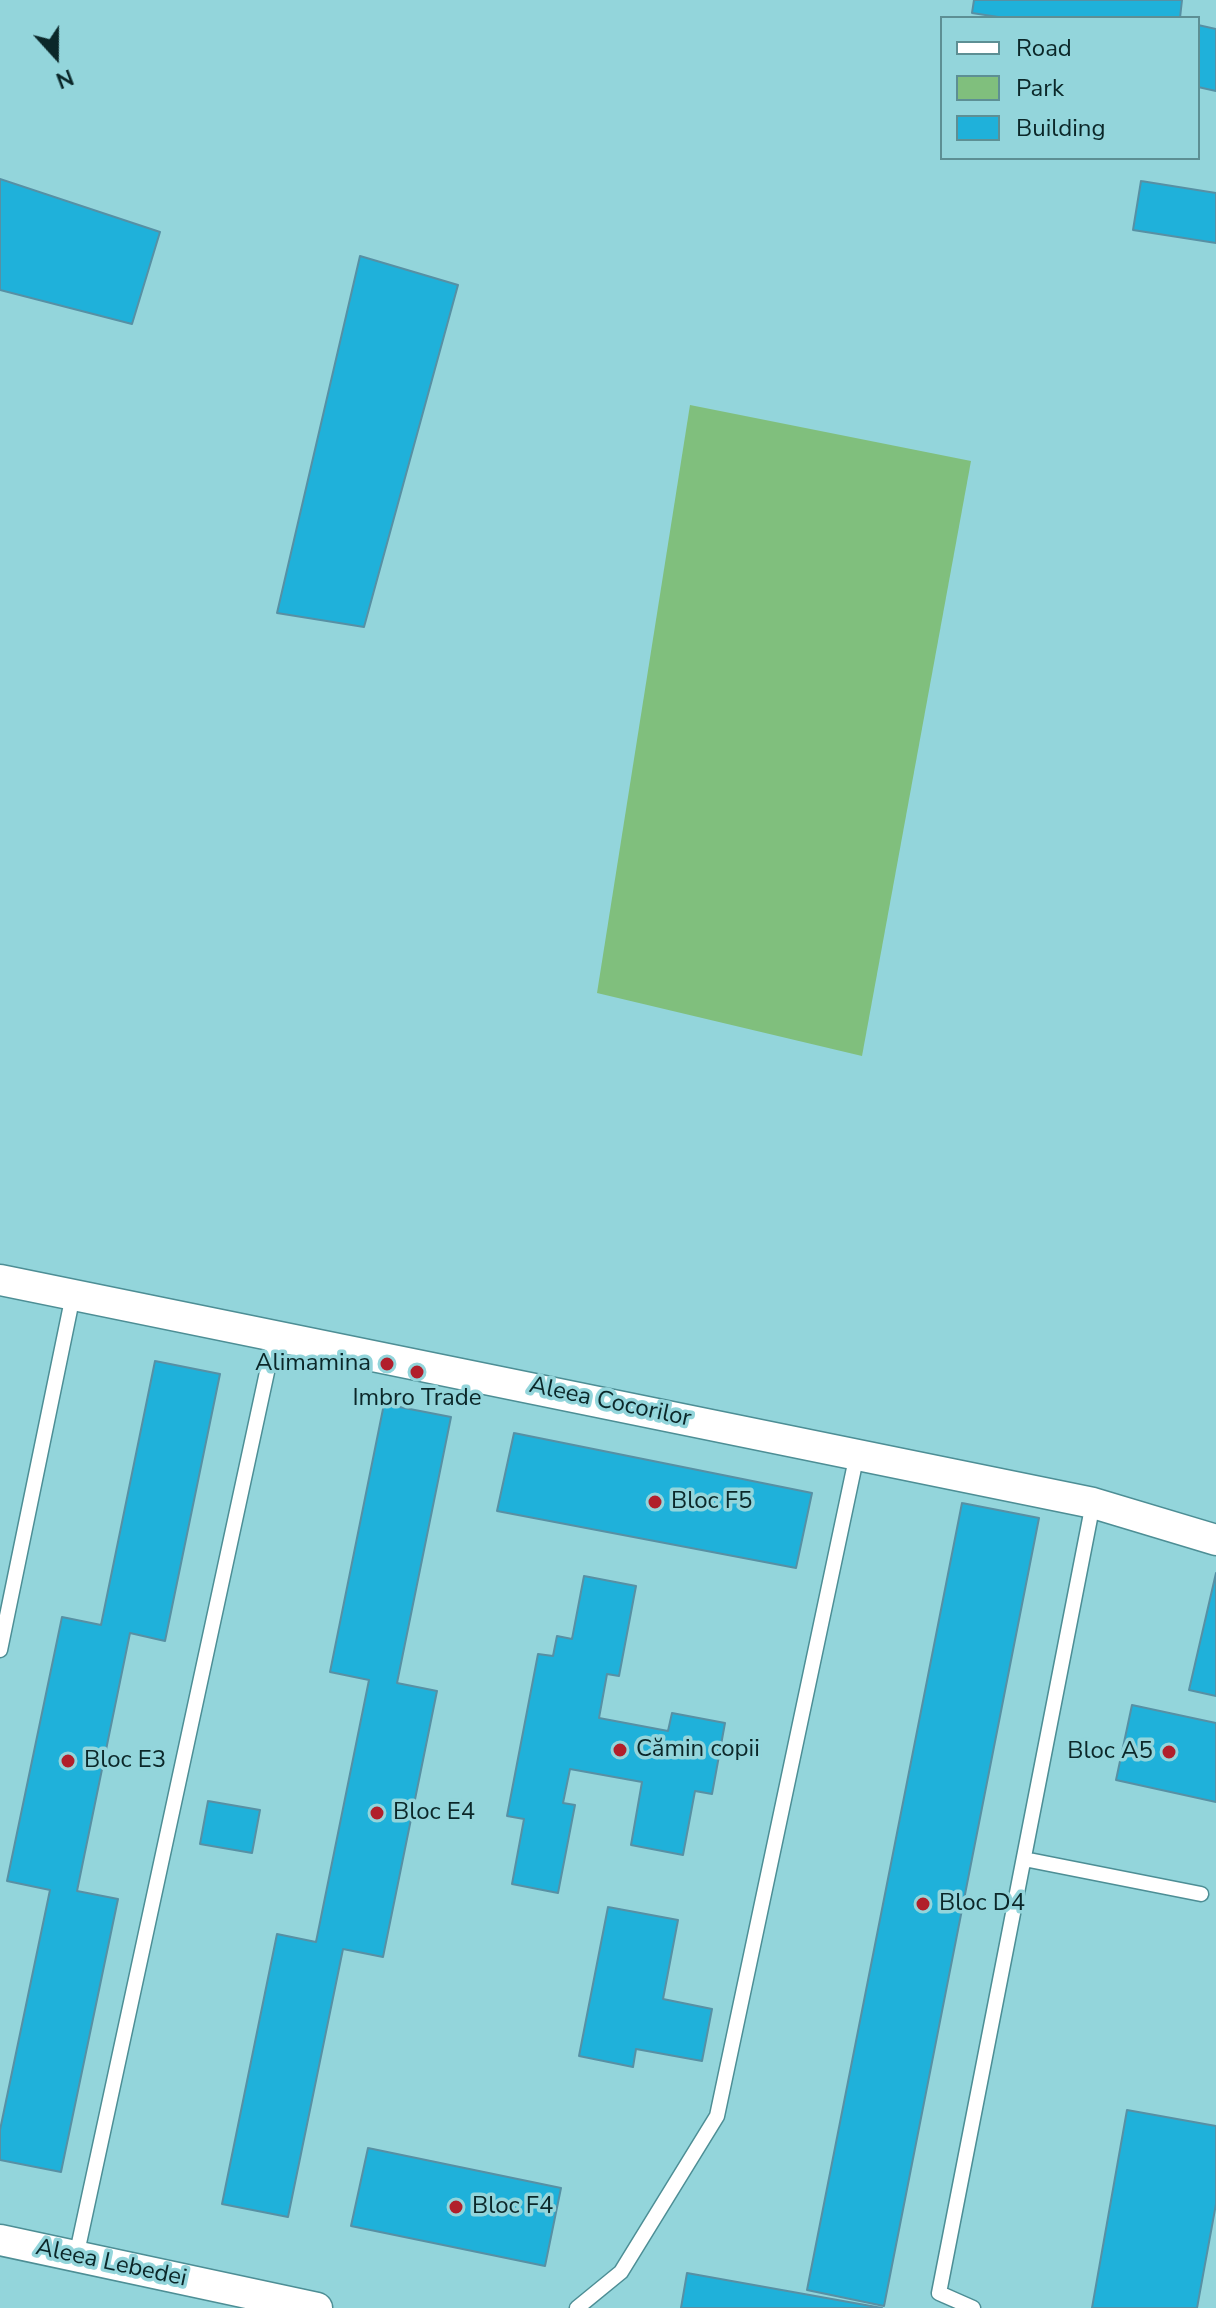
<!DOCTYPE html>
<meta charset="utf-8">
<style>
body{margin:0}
#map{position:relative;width:1216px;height:2308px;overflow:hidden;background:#93d5db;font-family:"Nunito Sans",sans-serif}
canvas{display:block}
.legend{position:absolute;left:940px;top:16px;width:260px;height:144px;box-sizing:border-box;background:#93d5db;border:2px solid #5d8f94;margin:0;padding:10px 14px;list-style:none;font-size:24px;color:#0b2729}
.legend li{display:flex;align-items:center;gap:16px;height:40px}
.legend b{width:40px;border:2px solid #5d8f94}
.north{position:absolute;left:16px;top:16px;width:80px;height:80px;-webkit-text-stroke:6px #93d5db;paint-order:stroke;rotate:159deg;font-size:22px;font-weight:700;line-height:32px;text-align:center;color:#0b2729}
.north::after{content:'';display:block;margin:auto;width:28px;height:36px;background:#0b2729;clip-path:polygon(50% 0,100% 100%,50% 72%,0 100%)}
</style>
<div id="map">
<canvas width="1216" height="2308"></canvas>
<ul class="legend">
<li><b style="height:10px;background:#fff"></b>Road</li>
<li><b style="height:22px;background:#80bf7d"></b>Park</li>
<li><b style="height:22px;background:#1fb1da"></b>Building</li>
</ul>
<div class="north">N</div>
</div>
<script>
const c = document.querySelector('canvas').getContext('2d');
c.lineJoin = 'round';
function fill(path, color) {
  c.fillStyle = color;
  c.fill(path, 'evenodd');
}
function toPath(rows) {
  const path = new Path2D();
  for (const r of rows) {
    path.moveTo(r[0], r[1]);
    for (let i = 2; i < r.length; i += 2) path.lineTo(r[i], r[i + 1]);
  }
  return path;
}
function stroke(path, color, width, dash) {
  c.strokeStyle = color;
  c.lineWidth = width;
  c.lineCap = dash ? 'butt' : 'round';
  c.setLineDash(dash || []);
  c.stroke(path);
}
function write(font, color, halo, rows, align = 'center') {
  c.font = font + ' "Nunito Sans",sans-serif';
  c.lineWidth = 7;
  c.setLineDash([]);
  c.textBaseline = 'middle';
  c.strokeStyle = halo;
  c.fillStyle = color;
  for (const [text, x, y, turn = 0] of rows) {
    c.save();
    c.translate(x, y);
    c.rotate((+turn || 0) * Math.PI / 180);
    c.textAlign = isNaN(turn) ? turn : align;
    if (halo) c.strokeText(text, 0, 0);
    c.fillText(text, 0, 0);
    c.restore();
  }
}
const green = toPath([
 [690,405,971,461,862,1056,597,993]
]);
const building = toPath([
 [974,0,1182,0,1180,18,1005,18,972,13,974,0],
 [1198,25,1216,29,1216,91,1198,87,1198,25],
 [0,179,160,232,132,324,0,290,0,179],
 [1141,181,1216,193,1216,243,1133,230,1141,181],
 [360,256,458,285,364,627,277,613,360,256],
 [155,1361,220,1374,165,1641,130,1633,77,1891,118,1899,61,2172,0,2160,0,2130,50,1890,7,1881,62,1617,101,1625,155,1361],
 [384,1404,451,1417,397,1683,437,1691,383,1957,343,1949,288,2217,222,2204,277,1934,316,1942,369,1680,330,1672,384,1404],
 [514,1433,812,1493,796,1568,497,1511,514,1433],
 [962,1503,1039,1518,884,2306,807,2290,962,1503],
 [1216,1573,1216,1696,1189,1690,1216,1573],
 [584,1576,636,1586,619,1676,607,1674,599,1718,668,1731,672,1713,725,1723,712,1794,695,1791,683,1855,631,1845,642,1782,570,1769,563,1803,575,1805,558,1893,512,1884,524,1819,507,1816,538,1654,553,1656,557,1636,572,1639,584,1576],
 [1132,1705,1216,1723,1216,1802,1116,1780,1132,1705],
 [208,1801,260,1810,252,1853,200,1844,208,1801],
 [608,1907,678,1920,663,1999,712,2009,702,2061,636,2049,633,2067,579,2056,608,1907],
 [1127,2110,1216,2126,1216,2204,1197,2308,1092,2308,1127,2110],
 [368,2148,561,2188,545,2266,351,2226,368,2148],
 [687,2273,882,2308,681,2308,687,2273]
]);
const service = toPath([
 [0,1650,73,1295],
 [1024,1859,1201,1894],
 [76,2257,275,1335],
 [577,2308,621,2272,717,2116,857,1454],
 [973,2308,939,2293,1093,1503]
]);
const minor = toPath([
 [0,1280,1093,1503,1216,1540],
 [0,2240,317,2308]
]);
const markers = [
 [387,1364,8,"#b11f2b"],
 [417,1372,8,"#b11f2b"],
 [655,1502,8,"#b11f2b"],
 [620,1750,8,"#b11f2b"],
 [1169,1752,8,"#b11f2b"],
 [68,1761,8,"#b11f2b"],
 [377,1813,8,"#b11f2b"],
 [923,1904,8,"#b11f2b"],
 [456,2207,8,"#b11f2b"]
];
const poiNames = [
 ["Alimamina",371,1364,"right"],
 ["Imbro Trade",417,1399,"center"],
 ["Bloc F5",671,1502],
 ["Cămin copii",636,1750],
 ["Bloc A5",1153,1752,"right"],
 ["Bloc E3",84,1761],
 ["Bloc E4",393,1813],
 ["Bloc D4",939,1904],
 ["Bloc F4",472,2207]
];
const streetNames = [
 ["Aleea Cocorilor",610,1403,12],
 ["Aleea Lebedei",111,2264,12]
];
fill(green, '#80bf7d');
fill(building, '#1fb1da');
stroke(building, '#5790a4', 2);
stroke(service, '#4d8e95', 17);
stroke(minor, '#4d8e95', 33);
stroke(service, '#fff', 14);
stroke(minor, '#fff', 30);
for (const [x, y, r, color] of markers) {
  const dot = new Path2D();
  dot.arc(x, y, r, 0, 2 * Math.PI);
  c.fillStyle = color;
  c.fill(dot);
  stroke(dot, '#93d5db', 3);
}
write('24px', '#0b2729', '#93d5db', poiNames, 'left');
write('24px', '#0b2729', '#93d5db', streetNames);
</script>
